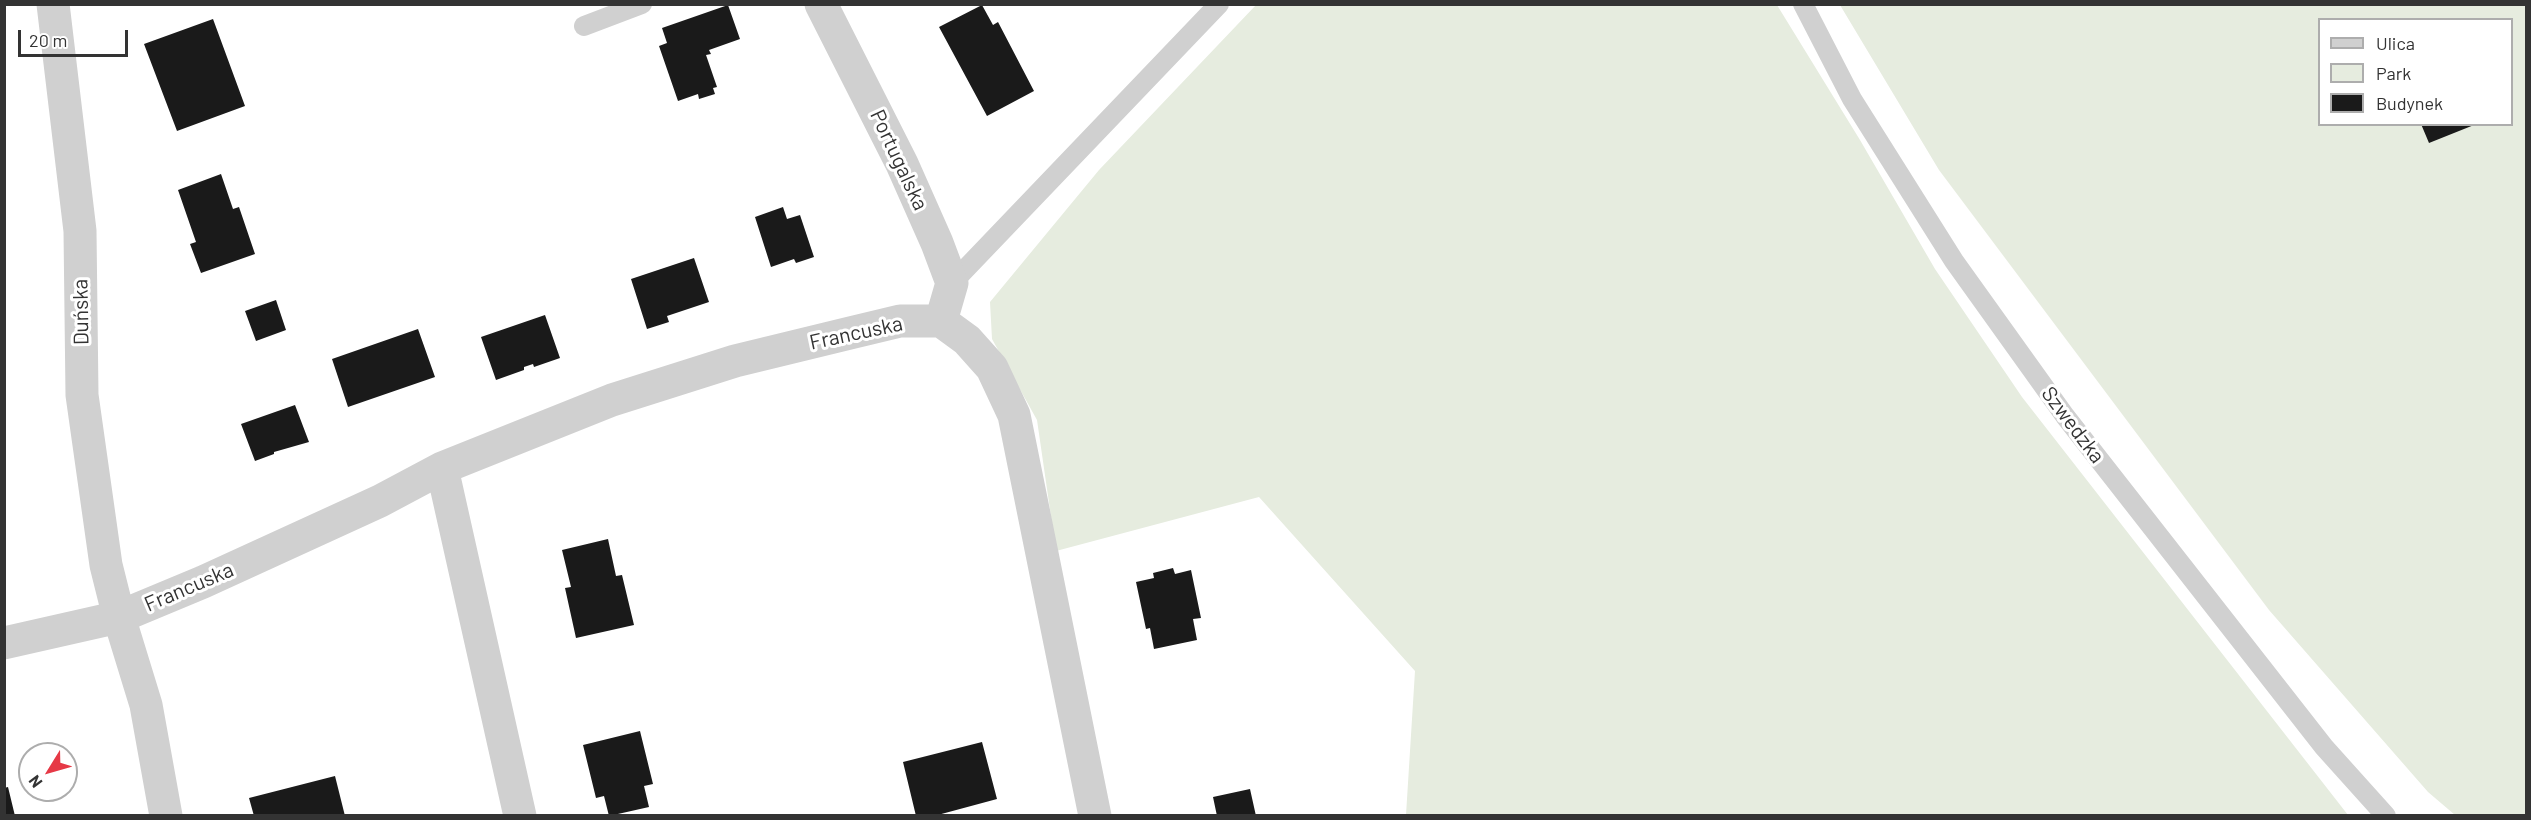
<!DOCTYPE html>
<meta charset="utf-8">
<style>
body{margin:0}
#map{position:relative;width:2531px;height:820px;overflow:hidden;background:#fff;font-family:Barlow,sans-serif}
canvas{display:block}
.frame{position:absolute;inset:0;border:6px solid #333;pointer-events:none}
.legend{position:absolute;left:2318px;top:18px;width:195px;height:108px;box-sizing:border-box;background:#fff;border:2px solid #adadad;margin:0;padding:8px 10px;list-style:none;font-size:18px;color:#333}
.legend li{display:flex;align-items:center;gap:12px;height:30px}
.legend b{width:30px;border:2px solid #adadad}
.north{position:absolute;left:18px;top:742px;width:60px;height:60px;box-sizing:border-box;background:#fff;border:2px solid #adadad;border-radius:50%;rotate:233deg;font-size:16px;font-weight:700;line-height:24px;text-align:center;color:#333}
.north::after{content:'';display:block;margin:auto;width:21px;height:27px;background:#e63946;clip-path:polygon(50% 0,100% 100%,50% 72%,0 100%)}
.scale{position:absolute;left:18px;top:30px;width:110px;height:27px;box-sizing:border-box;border:3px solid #333;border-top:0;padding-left:8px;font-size:18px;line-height:21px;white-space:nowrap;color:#333;-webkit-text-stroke:4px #fff;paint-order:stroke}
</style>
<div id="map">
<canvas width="2531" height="820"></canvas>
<div class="frame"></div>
<ul class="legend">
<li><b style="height:8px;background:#d0d0d0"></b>Ulica</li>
<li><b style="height:16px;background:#e6ecdf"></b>Park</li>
<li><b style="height:16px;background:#1a1a1a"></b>Budynek</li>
</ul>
<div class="north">N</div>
<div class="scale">20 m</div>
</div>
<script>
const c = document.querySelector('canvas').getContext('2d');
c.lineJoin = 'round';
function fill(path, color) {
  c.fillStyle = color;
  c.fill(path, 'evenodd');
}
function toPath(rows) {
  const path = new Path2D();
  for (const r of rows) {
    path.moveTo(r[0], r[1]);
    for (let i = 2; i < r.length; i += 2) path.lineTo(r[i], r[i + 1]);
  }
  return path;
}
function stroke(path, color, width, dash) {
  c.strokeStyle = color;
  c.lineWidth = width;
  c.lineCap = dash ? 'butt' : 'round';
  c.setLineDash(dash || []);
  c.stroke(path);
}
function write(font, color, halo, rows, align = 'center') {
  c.font = font + ' Barlow,sans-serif';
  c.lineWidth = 6;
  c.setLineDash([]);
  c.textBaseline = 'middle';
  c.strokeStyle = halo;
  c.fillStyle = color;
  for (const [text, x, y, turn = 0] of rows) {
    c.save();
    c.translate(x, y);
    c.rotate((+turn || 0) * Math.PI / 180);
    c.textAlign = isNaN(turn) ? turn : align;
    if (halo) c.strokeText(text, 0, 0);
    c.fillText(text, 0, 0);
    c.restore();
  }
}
const green = toPath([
 [1256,5,1777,5,1860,140,1935,269,2022,397,2348,815,1406,815,1415,671,1259,497,1056,551,1037,420,992,339,990,302,1099,170],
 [1840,5,2526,5,2526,815,2455,815,2428,792,2269,610,1939,170],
 [2320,20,2512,20,2512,124,2320,124]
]);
const building = toPath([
 [728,5,740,39,709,50,711,54,706,55,717,87,713,88,715,94,699,99,698,94,678,101,659,46,667,43,662,28],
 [982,5,993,25,998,22,1034,91,987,116,939,27],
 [213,19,245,106,177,131,144,44],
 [2421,124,2474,124,2474,125,2429,143],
 [221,174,233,209,239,207,255,254,201,273,190,244,196,242,178,190],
 [783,207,787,219,800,215,814,257,796,263,794,259,771,267,755,217],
 [694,258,709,302,667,316,669,322,647,329,631,279],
 [276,300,286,330,256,341,245,311],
 [545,315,560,358,534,367,533,364,524,367,524,370,496,380,481,337],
 [418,329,435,377,348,407,332,359],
 [295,405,309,442,274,452,274,454,255,461,241,424],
 [608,539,616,576,622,575,634,625,576,638,565,588,571,587,562,550],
 [1173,568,1175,574,1191,570,1201,618,1193,619,1197,640,1154,649,1150,628,1146,629,1136,582,1154,578,1153,573],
 [640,731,653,784,644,786,649,807,609,816,604,796,596,798,583,745],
 [982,742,997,799,934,816,916,816,903,762],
 [335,776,345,816,254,816,249,798],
 [8,787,15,816,4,816,4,788],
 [1250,789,1256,816,1217,816,1213,797]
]);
const service = toPath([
 [1803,4,1852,99,1954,261,2065,416,2324,747,2386,816],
 [584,26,642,4],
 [952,283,1219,4]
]);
const minor = toPath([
 [821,4,902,164,937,243,952,283,941,321],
 [442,468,520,816],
 [4,643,119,617,106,565,82,395,80,231,53,4],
 [166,816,146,705,119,617,203,582,380,501,442,468,612,400,735,361,850,333,900,321,941,321,967,340,992,368,1014,415,1095,816]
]);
const streetNames = [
 ["Portugalska",899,160,65],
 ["Duńska",81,312,-91],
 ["Francuska",856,333,-12],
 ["Szwedzka",2073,425,53],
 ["Francuska",189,587,-23]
];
fill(green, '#e6ecdf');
fill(building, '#1a1a1a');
stroke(service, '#d0d0d0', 20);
stroke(minor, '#d0d0d0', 33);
write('21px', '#333', '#fff', streetNames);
</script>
